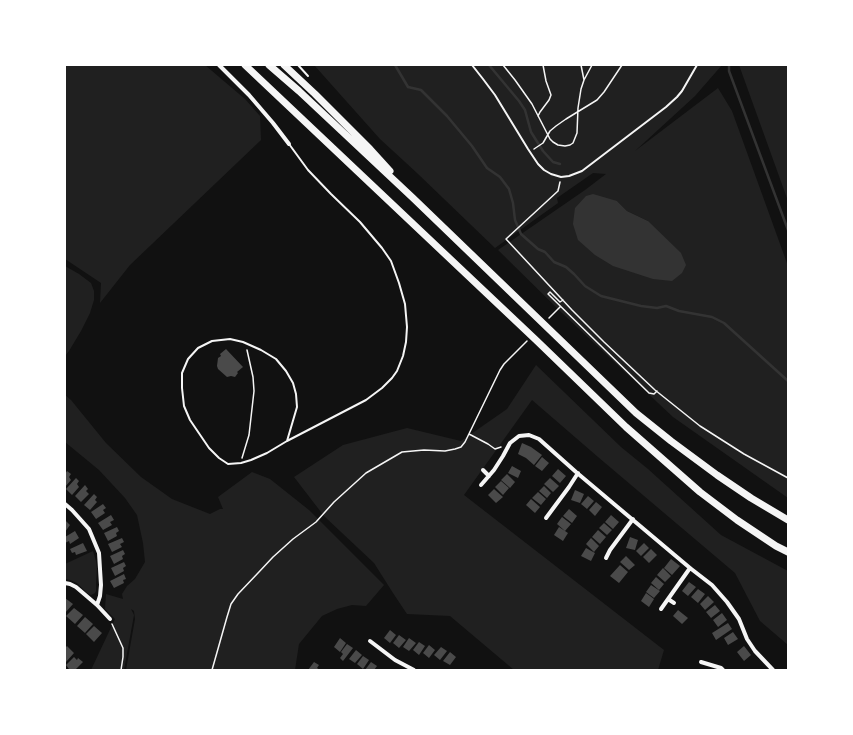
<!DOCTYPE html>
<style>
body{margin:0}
#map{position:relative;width:853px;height:735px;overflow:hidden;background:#111;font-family:"Source Sans 3",sans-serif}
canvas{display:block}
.frame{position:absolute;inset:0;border:66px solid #fff;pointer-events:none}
</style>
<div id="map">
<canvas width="853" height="735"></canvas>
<div class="frame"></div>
</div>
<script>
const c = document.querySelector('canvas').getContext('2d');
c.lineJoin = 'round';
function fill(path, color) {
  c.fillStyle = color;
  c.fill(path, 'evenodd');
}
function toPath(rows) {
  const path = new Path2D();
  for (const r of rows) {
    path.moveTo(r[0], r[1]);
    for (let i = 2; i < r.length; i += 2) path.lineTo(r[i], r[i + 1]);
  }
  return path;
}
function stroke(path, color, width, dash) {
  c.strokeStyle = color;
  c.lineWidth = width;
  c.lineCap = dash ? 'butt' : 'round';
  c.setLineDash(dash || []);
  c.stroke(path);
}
const green = toPath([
 [65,65,205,65,245,99,260,116,261,140,130,265,100,303,101,283,65,259],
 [314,65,722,65,695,96,635,151,718,88,732,111,788,266,788,498,673,417,561,312,498,250,585,190,606,174,593,173,557,198,558,203,495,248,417,173,380,139],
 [617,201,627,211,648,221,613,266],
 [739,65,788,65,788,201],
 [65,266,79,274,91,283,94,291,94,300,90,313,81,331,69,351,65,356],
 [536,365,621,447,648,469,721,535,788,571,788,645,760,621,735,573,598,457,532,400,464,495,664,650,658,670,514,670,450,616,407,614,393,593,374,563,324,516,294,477,343,445,407,428,461,441,507,409],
 [65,395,71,400,106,443,141,477,172,499,210,514,220,509,223,509,218,497,252,472,270,479,309,510,384,585,366,606,352,605,337,609,322,616,299,644,295,670,126,670,135,619,134,611,131,609,134,615,124,670,91,670,115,619,105,609,106,594,123,599,122,594,127,586,135,579,145,562,143,543,137,515,125,498,99,470,65,442],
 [93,551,96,561,97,569,96,584,96,591,95,593,91,595,87,593,77,583,70,580,65,579,65,564]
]);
const water = toPath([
 [593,194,617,201,627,211,648,221,681,253,686,265,682,273,672,281,653,279,613,266,595,255,578,240,573,224,575,208,586,196]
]);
const stream = toPath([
 [395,65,408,87,421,90,447,116,472,146,487,168,500,177,509,189,513,203,515,220,521,234,538,249,545,252,554,262,566,267,574,274,585,286,601,296,641,306,657,308,666,306,679,311,712,317,724,323,788,381],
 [489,65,519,101,525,110,531,132,543,151,553,162,560,164],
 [729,65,729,71,788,230]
]);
const building = toPath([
 [226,349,243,367,237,372,238,373,235,377,231,376,227,377,218,369,217,366,218,358,221,356,220,354],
 [522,443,531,447,542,455,534,465,526,458,518,454],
 [542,457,549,463,542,471,535,466],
 [512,466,521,471,518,478,508,473],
 [558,469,566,476,560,483,552,476],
 [67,471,71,474,69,477,71,480,65,487,65,474],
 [507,474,515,482,510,488,501,480],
 [76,478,79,481,77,484,79,487,72,495,66,489],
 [550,478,559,486,553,492,544,484],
 [501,481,509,488,503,495,495,487],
 [85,485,88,489,86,491,89,494,81,502,75,496],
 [544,486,551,493,547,498,539,491],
 [494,489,503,497,496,503,488,495],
 [575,490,584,494,580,503,571,500],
 [538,492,546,499,541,505,532,498],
 [94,494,97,497,95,500,97,502,90,510,84,505],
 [588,496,594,501,587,509,581,504],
 [531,499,540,507,535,513,526,505],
 [596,502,602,507,595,516,589,510],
 [103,504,106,508,103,510,105,513,96,519,91,512],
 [569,509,577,516,572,523,563,516],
 [111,515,114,520,110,522,112,525,103,530,98,523],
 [611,515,619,522,613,529,605,522],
 [562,517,571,524,565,531,557,524],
 [65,520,70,525,65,532],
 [604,523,612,530,607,535,599,528],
 [117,527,119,531,116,533,117,536,108,541,104,533],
 [559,527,568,533,563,541,554,535],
 [598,530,606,537,600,544,592,537],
 [75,531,79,538,70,544,69,541,65,543,65,537],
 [630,537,638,540,635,550,626,548],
 [122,538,124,542,120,544,122,547,112,552,108,544],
 [591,538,599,546,594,552,586,544],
 [83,543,87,551,76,555,75,552,72,553,70,549],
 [644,543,649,548,641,556,636,551],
 [586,548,595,553,591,561,581,556],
 [651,549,657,555,649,563,643,557],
 [123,550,125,554,122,556,123,559,114,564,110,556],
 [626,556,635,565,629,570,620,562],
 [671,559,680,566,672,575,664,568],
 [124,562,126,566,123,568,124,571,115,576,111,568],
 [620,565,628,572,619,583,610,576],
 [663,568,671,576,665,582,657,575],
 [124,574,126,579,123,580,124,583,114,588,110,581],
 [656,577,664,584,659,590,651,583],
 [689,582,696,587,688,596,682,591],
 [651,585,660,591,654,598,646,592],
 [698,589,705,594,698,603,691,597],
 [646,593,654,599,649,607,641,601],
 [708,596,714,602,705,610,700,604],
 [65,598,73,604,65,613],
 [715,605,720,611,711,618,706,612],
 [74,608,83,615,75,624,66,616],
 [678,610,688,618,682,624,673,616],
 [722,613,727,620,718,627,713,620],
 [85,617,93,624,85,633,77,626],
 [728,623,732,629,716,640,712,633],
 [94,626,102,633,94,642,86,634],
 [390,630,396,635,390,643,384,638],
 [733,632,738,639,728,645,724,638],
 [399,635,406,640,399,648,393,643],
 [340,638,346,643,340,652,334,647],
 [409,638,416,643,409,651,403,647],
 [419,642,425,646,419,655,413,650],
 [347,644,353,648,343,661,340,658,343,654,341,652],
 [429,645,435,650,429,658,423,653],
 [67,646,74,653,66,662,65,662,65,648],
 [744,646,751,655,744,661,737,652],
 [441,647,447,651,440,660,434,655],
 [356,650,362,655,355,663,349,659],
 [450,652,456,657,450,665,443,661],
 [363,656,369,660,363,669,357,664],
 [74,657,77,660,78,658,83,662,75,670,68,670,69,669,66,665],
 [314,662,319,665,317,668,320,670,308,670],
 [371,662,377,666,374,670,365,670]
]);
const path = toPath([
 [503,65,515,80,532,104,550,139,553,142,558,145,565,146,570,145,573,143,577,133,578,108,581,89,584,80,592,65],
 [581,65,584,80],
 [538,116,540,112,549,100,551,95,546,81,543,65],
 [534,149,543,143,550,131,556,126,566,119,597,100,604,92,622,65],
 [560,182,558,191,506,239,572,310,604,342,655,390,700,426,744,454,788,478],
 [563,300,560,302,550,292,548,294,649,393,654,394,657,391],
 [549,318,560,307],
 [469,434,488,444,495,449,501,447],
 [242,458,249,435,254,391,253,377,247,350],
 [112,624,123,648,123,657,121,670],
 [212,670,227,617,231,604,238,594,258,573,273,557,293,539,316,522,334,502,366,473,402,452,424,450,445,451,455,449,461,447,465,442,500,370,504,364,527,341]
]);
const service = toPath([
 [298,65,308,76],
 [472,65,483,79,495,95,528,149,538,164,544,170,551,174,561,177,569,176,582,171,666,107,677,97,682,91,697,65],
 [287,441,297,407,296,394,293,383,286,371,276,359,261,350,243,342,230,339,212,341,198,348,188,359,182,373,182,388,184,406,190,420,209,448,219,458,228,464,241,463,251,460,267,453,287,441,366,400,382,388,392,378,397,371,403,356,406,342,407,327,405,304,399,283,391,261,382,248,360,222,331,194,308,170,289,144]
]);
const minor = toPath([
 [219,65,249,95,273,123,289,144],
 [483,470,489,476],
 [481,485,494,470,503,456,510,443,519,436,529,435,539,439,576,472,690,568,712,585,727,602,739,619,747,639,755,651,773,670],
 [65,504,72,510,89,529,99,553,101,585,100,596,97,605],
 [546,518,569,487,578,473],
 [606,558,610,550,633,519],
 [65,583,70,584,76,587,97,605,110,619],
 [668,599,674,603],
 [661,609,690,568],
 [370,641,395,660,414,670],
 [701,662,721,668,723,670]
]);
const trunk = toPath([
 [245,65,537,341,626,427,700,492,737,520,776,546,788,552],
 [269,65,299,91,413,198,636,413,671,441,717,475,751,498,788,520],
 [284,65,315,94,370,149,390,171]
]);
fill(green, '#202020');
fill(water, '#333');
stroke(stream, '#333', 2.5);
fill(building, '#4a4a4a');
stroke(path, '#f5f5f5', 1.5);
stroke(service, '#f5f5f5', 2);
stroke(minor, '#f5f5f5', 4);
stroke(trunk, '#f5f5f5', 7);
</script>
